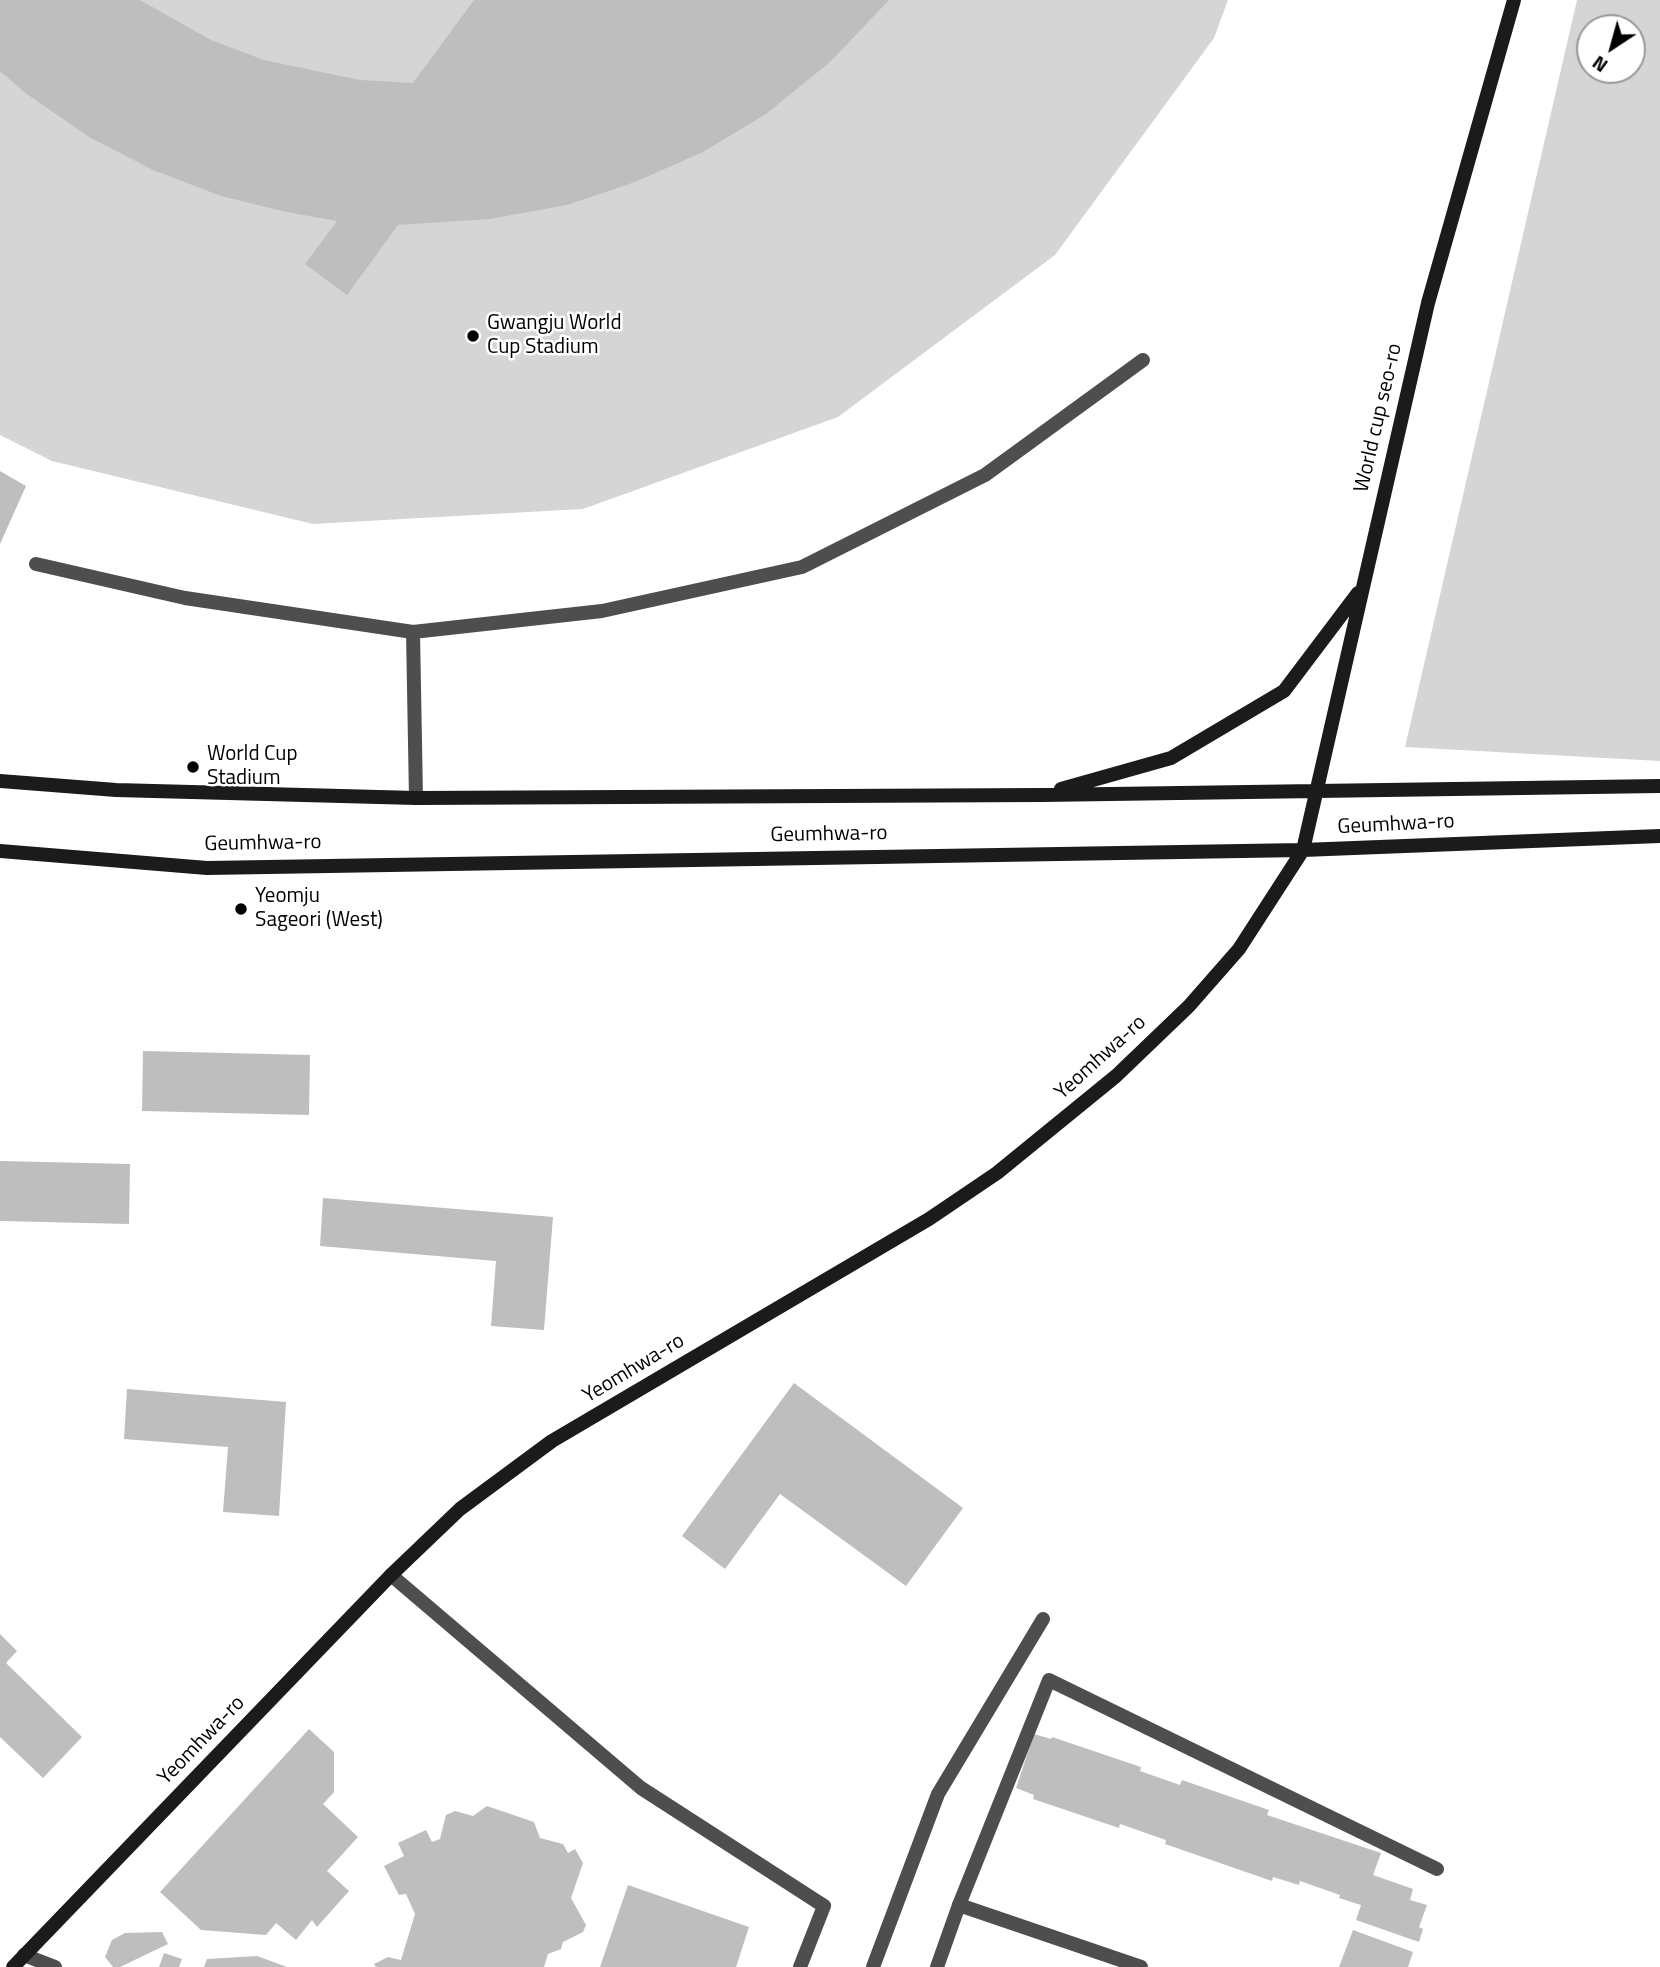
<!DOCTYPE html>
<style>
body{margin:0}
#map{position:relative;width:1660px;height:1967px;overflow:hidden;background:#fff;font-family:"Titillium Web",sans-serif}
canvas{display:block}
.north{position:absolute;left:1576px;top:14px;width:70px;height:70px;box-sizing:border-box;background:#fff;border:2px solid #999;border-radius:50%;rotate:216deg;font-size:19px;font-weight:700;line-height:28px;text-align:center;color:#000}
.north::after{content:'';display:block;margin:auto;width:24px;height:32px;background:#000;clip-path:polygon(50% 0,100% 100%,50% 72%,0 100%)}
</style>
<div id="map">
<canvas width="1660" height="1967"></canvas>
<div class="north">N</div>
</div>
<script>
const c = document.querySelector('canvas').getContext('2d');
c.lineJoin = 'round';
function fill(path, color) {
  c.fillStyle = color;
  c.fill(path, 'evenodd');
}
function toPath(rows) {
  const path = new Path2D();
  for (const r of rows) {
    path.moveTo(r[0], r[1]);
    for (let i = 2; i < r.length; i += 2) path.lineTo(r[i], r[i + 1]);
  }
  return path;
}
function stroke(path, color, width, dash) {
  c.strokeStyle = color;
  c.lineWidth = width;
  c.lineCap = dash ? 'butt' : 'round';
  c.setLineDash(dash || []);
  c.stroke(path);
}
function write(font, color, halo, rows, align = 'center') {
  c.font = font + ' "Titillium Web",sans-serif';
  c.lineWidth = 5;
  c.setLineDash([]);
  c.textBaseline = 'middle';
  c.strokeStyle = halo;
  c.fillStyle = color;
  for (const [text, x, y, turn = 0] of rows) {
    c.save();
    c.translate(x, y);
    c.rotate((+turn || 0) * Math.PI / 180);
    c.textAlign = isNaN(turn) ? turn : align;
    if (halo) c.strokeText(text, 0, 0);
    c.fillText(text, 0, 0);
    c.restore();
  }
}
const green = toPath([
 [0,0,1228,0,1214,38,1055,255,838,417,583,509,313,524,52,461,0,435],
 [1577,0,1660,0,1660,761,1405,747],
 [1590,28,1632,28,1632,70,1590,70]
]);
const building = toPath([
 [0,0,140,0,211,40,264,60,360,80,413,83,474,0,889,0,830,62,766,114,703,152,635,182,567,205,490,219,398,225,347,295,305,264,337,221,286,212,221,196,153,170,89,137,24,92,0,71],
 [0,471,26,486,0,544],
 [143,1051,310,1055,309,1115,142,1111],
 [0,1161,130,1164,129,1224,0,1221],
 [323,1198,553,1217,544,1330,491,1326,496,1261,320,1246],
 [794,1383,963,1508,906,1586,780,1494,725,1569,682,1536],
 [127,1389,286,1402,279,1516,223,1512,228,1447,124,1439],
 [0,1634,17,1651,6,1663,82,1737,43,1778,0,1737],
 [309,1729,334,1752,334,1792,323,1804,358,1837,327,1871,349,1891,317,1927,312,1920,296,1940,276,1923,266,1935,201,1930,160,1892],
 [1034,1734,1051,1739,1052,1737,1141,1767,1140,1771,1180,1785,1182,1780,1269,1810,1267,1815,1381,1853,1373,1875,1413,1889,1410,1900,1427,1905,1419,1927,1423,1929,1419,1942,1356,1920,1361,1905,1339,1898,1340,1895,1300,1881,1299,1885,1273,1877,1272,1881,1165,1844,1166,1840,1120,1824,1119,1828,1033,1799,1034,1795,1016,1788],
 [487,1806,534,1822,540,1838,563,1844,568,1853,575,1849,583,1863,571,1898,586,1925,583,1932,563,1942,561,1949,548,1954,544,1967,376,1967,374,1964,388,1957,401,1960,415,1914,406,1894,399,1895,384,1866,404,1856,398,1843,426,1830,432,1842,440,1839,446,1815,455,1811,473,1816],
 [628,1885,749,1927,736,1967,600,1967],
 [1353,1930,1413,1952,1408,1967,1339,1967],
 [162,1932,168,1944,120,1967,113,1967,105,1957,112,1940,125,1933],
 [164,1953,182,1959,179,1967,159,1967],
 [257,1956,287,1967,204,1967,207,1959]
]);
const lane = toPath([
 [36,564,185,598,413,632,602,611,802,567,985,475,1143,360],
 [413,632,416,798],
 [391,1575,641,1788,824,1906,800,1967],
 [873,1967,938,1794,1043,1619],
 [937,1967,959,1905,1141,1967]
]);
const street = toPath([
 [959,1905,1049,1680,1437,1869],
 [24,1955,55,1967]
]);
const secondary = toPath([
 [0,781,116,790,416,798,1042,795,1660,786],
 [1061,789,1171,758,1284,691,1358,593],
 [0,851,207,868,1303,850,1660,836],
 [13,1967,391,1575,460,1509,552,1441,929,1219,997,1173,1116,1076,1189,1006,1239,949,1303,850,1428,303,1514,0]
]);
const markers = [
 [473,336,7,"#000"],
 [193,767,7,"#000"],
 [241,909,7,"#000"]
];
const poiNames = [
 ["Gwangju World",487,324],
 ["Cup Stadium",487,348],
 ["World Cup",207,755],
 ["Stadium",207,779],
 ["Yeomju",255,897],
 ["Sageori (West)",255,921]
];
const streetNames = [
 ["World cup seo-ro",1379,418,-77],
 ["Geumhwa-ro",1396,825,-3],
 ["Geumhwa-ro",829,835,-1],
 ["Geumhwa-ro",263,844,-1],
 ["Yeomhwa-ro",1101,1058,-42],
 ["Yeomhwa-ro",634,1369,-31],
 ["Yeomhwa-ro",202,1741,-46]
];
fill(green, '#d5d5d5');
fill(building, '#bebebe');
stroke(lane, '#4e4e4e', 14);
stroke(street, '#4e4e4e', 14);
stroke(secondary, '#1b1b1b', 14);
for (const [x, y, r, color] of markers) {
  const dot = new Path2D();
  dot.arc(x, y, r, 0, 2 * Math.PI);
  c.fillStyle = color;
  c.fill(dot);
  stroke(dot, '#fff', 2.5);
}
write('21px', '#000', '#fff', poiNames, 'left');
write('21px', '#000', '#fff', streetNames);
</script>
